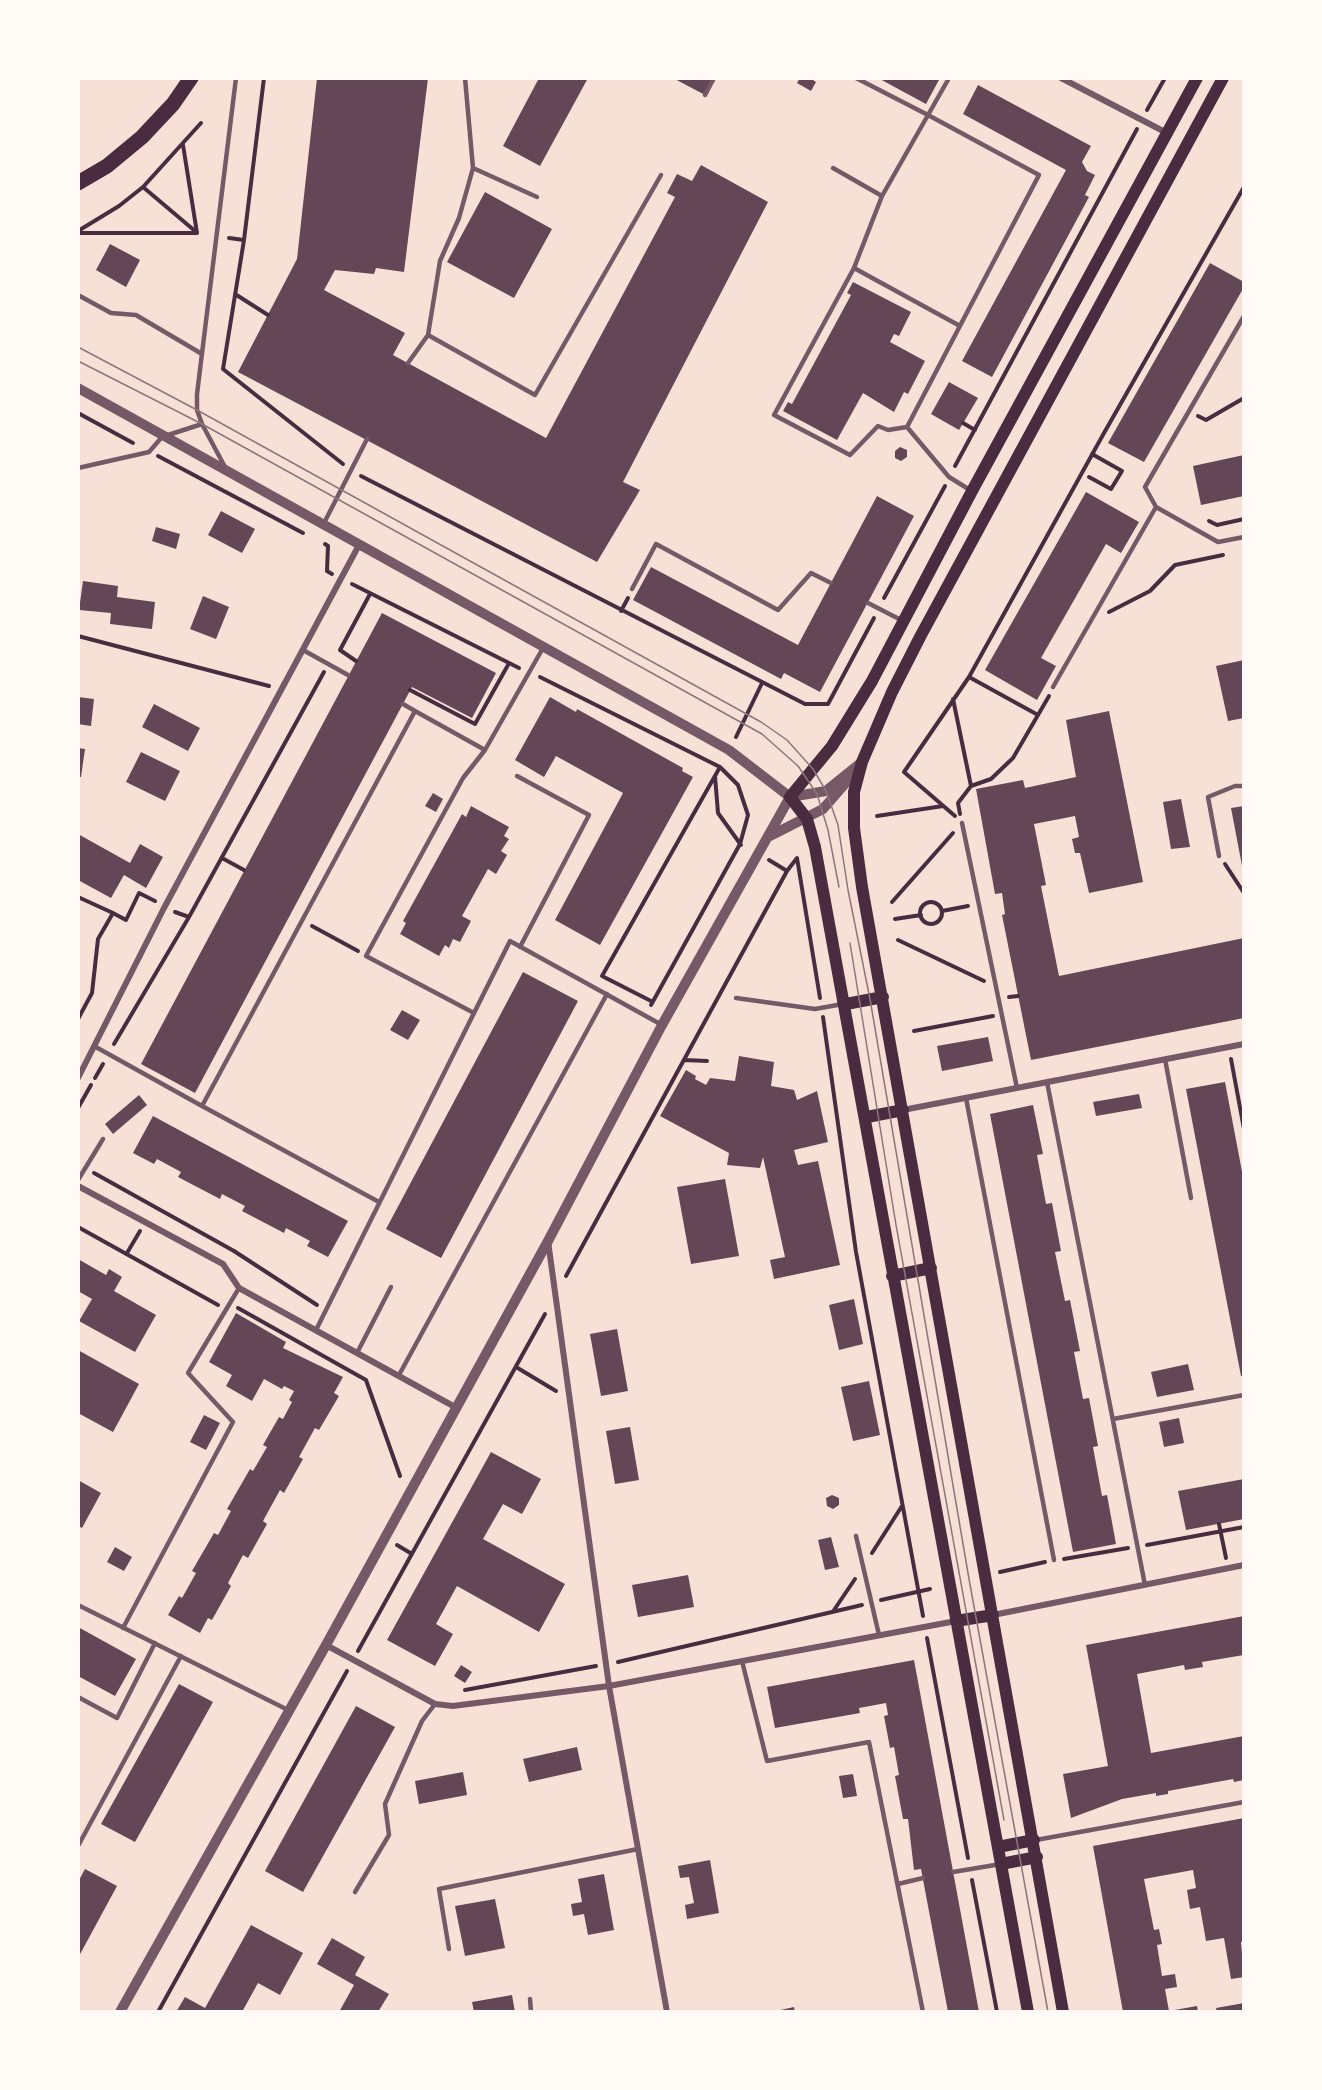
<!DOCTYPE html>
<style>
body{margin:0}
#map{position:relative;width:1322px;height:2090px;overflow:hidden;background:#f7e1d7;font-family:Inter,sans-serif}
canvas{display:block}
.frame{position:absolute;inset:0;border:80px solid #fffaf5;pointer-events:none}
</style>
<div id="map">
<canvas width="1322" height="2090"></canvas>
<div class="frame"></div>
</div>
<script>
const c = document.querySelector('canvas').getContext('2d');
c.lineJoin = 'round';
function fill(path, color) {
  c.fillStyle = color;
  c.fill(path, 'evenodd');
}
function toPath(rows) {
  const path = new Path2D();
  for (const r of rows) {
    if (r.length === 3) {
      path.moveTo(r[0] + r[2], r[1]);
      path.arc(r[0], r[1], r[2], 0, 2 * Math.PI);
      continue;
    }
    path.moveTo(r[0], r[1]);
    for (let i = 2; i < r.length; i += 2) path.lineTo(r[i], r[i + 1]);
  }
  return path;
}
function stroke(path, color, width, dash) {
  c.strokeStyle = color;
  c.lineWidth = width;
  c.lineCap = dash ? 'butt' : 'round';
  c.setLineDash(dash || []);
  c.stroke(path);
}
const building = toPath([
 [317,78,428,78,404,272,376,268,374,274,335,270,324,290,405,333,393,355,546,438,675,197,667,193,677,174,692,181,701,165,768,202,623,482,640,490,597,562,238,372,297,259],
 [539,78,588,78,540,166,503,146],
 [673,78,714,78,705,95],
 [800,78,810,78,816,82,811,91,797,83],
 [878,78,940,78,926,104],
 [978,85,1091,146,1082,162,1087,171,1095,175,1085,195,1089,197,992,377,962,361,1066,170,963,114],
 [485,192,552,229,514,298,447,262],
 [110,244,140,260,126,287,96,270],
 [1210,263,1244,282,1244,287,1144,462,1108,443],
 [853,282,911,312,899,336,894,334,890,342,925,361,908,394,904,392,894,412,863,393,837,440,783,411,788,402,792,404,851,295,847,293],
 [949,382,978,398,959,430,931,414],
 [900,447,907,450,907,457,901,461,895,458,895,451],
 [1244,455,1244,496,1201,505,1193,466],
 [1086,492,1139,522,1121,553,1106,544,1041,658,1056,666,1037,700,985,670],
 [877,496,914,516,820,692,784,673,781,679,633,600,651,567,798,645],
 [221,511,255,529,242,553,208,535],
 [156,527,180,534,176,549,152,541],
 [83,581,118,586,117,597,155,602,152,629,110,624,111,613,79,610],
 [203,596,229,607,216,639,190,629],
 [382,613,496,673,472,718,412,687,195,1093,141,1064],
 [1244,660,1244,718,1228,721,1216,666],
 [78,697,94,699,91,726,78,724],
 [550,697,576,712,577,709,683,768,682,771,693,777,600,945,555,920,623,793,556,756,544,777,515,760],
 [154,704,200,728,188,751,142,727],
 [1109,711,1143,882,1089,893,1080,853,1075,853,1072,839,1079,837,1075,816,1034,824,1046,885,1041,886,1059,976,1244,938,1244,1018,1031,1060,1002,915,1005,914,1002,893,995,894,976,789,1023,780,1025,788,1076,777,1066,720],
 [78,748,85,749,81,777,78,777],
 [141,752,180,771,165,801,126,782],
 [433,793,443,799,436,812,425,806],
 [1181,799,1190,847,1171,849,1163,802],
 [471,806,509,827,504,836,509,839,501,851,507,855,496,874,488,869,462,916,471,921,460,942,453,939,449,948,445,945,439,956,400,934,406,923,403,921,462,814,466,817],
 [1244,806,1244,871,1243,871,1231,808],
 [78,834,130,863,140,844,163,857,146,888,124,875,111,898,78,880],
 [523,972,578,1001,441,1258,386,1229],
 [402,1010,420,1020,408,1040,390,1030],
 [988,1037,993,1061,942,1071,937,1046],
 [739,1056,774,1062,771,1086,794,1090,797,1100,817,1091,828,1142,794,1150,798,1165,818,1161,840,1265,774,1279,770,1260,785,1257,763,1157,760,1168,727,1165,729,1153,660,1116,686,1070,696,1076,695,1079,706,1085,710,1078,735,1081],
 [1225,1082,1244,1182,1244,1376,1241,1376,1186,1089],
 [1139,1094,1142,1108,1096,1116,1093,1102],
 [139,1095,147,1105,113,1134,105,1124],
 [1033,1105,1043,1154,1037,1155,1046,1204,1052,1203,1061,1251,1055,1252,1065,1301,1070,1300,1080,1351,1074,1352,1083,1399,1089,1398,1098,1446,1093,1447,1102,1496,1107,1495,1116,1544,1073,1552,990,1114],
 [153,1116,348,1221,328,1257,307,1246,310,1241,286,1228,284,1233,242,1211,245,1206,222,1194,220,1199,178,1177,181,1172,157,1159,154,1164,133,1153],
 [725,1179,739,1256,691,1264,677,1187],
 [78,1259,106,1275,109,1269,122,1277,114,1291,156,1315,135,1352,79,1321,92,1299,78,1291],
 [854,1299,863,1344,839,1350,829,1305],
 [236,1313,286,1342,283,1348,343,1377,334,1393,339,1396,319,1430,315,1428,299,1457,303,1459,284,1493,280,1490,263,1521,267,1524,248,1558,243,1555,228,1583,231,1586,212,1620,208,1618,200,1633,168,1615,179,1596,182,1598,196,1573,192,1571,214,1533,218,1535,231,1511,227,1509,250,1469,253,1471,267,1447,263,1445,279,1417,283,1419,292,1402,289,1400,294,1391,284,1386,282,1389,264,1379,252,1401,226,1386,232,1375,209,1362],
 [617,1329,628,1391,601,1396,590,1334],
 [78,1350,139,1384,113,1432,78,1413],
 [1188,1364,1194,1390,1157,1397,1151,1372],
 [869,1381,880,1435,853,1441,841,1387],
 [204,1415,220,1423,206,1450,190,1442],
 [1179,1418,1184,1443,1164,1447,1159,1422],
 [630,1427,639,1480,615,1484,606,1431],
 [491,1452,541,1479,522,1514,503,1504,483,1539,565,1584,539,1632,457,1586,436,1624,453,1634,435,1666,387,1640],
 [1244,1479,1244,1519,1186,1530,1178,1491],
 [78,1480,101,1493,82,1528,78,1526],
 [832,1495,839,1498,839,1505,833,1509,827,1506,826,1498],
 [831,1537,839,1567,825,1570,818,1540],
 [115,1547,132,1557,124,1571,107,1562],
 [688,1575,694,1607,638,1617,632,1585],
 [1244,1616,1244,1655,1202,1662,1203,1667,1185,1670,1184,1665,1137,1674,1151,1753,1244,1736,1244,1780,1234,1782,1233,1779,1168,1791,1168,1794,1156,1796,1156,1793,1122,1799,1071,1818,1063,1774,1108,1766,1086,1645],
 [78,1627,136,1659,115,1696,78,1676],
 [914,1660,979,2012,948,2012,921,1869,914,1870,908,1819,903,1819,895,1776,899,1775,894,1747,890,1748,884,1716,888,1715,886,1703,859,1708,860,1713,775,1728,767,1687],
 [461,1665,472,1672,465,1683,454,1676],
 [179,1684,213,1702,135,1842,101,1824],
 [356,1706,395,1727,303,1892,265,1871],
 [577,1747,582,1770,529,1782,523,1759],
 [463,1772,467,1795,419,1804,415,1781],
 [853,1774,857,1796,843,1798,839,1776],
 [1244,1818,1244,1941,1241,1942,1244,1977,1231,1979,1224,1938,1206,1941,1200,1907,1190,1909,1187,1890,1196,1888,1193,1870,1144,1879,1154,1930,1159,1929,1162,1944,1157,1945,1162,1976,1175,1974,1177,1987,1165,1989,1169,2011,1197,2006,1198,2012,1123,2012,1093,1846],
 [710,1860,719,1913,687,1919,685,1905,694,1903,689,1877,680,1878,678,1866],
 [85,1869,117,1886,78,1958,78,1882],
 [604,1874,614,1930,588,1935,584,1914,573,1916,571,1904,582,1902,578,1879],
 [495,1899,505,1948,465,1956,455,1906],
 [251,1925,303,1953,280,1995,258,1983,242,2012,176,2012,185,1997,205,2008],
 [332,1938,365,1957,355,1975,389,1994,378,2012,339,2012,354,1985,317,1964],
 [512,1995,515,2012,474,2012,472,2002],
 [1244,2003,1244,2012,1217,2012,1216,2008],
 [794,2007,795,2012,776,2012,776,2011]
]);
const path = toPath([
 [264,78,244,240,223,369,343,464],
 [1147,110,1165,78],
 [183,145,197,233],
 [143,187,195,231],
 [78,231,119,206,143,187,201,123],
 [78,233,197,233],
 [229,238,244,240],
 [235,294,268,315],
 [78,413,133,443],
 [1198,416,1206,420,1244,398],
 [963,423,975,430],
 [158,456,303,533],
 [955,466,1137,129],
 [361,476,805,704,828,704,874,618],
 [1089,477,1111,489,1122,471,1092,454],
 [1209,521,1217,525,1244,519],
 [325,544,328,546,327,571,332,574],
 [352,584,519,668],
 [884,598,945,486],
 [621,611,628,598],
 [1109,612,1150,591,1175,565,1223,555],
 [78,636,269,686],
 [356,661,340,650,370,594],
 [540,677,720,767,738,785,748,815,740,844,651,1005],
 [969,677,1038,715,1049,696],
 [410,690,475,724,508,665],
 [953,699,971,786,958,803,960,814],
 [736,737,762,683],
 [715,776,718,813,741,845],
 [971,786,991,779,1013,758,1038,715],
 [877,816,943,806],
 [955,816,904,772,969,677,1104,433,1244,187],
 [222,858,244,870],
 [769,860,787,871],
 [1225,864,1244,893],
 [78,897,113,913,98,939,92,993,78,1019],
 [892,902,953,833],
 [931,913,11],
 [942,911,968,906],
 [175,912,189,917],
 [113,913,126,920,139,893,155,901],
 [895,919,921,915],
 [312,926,358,951],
 [898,940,984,981],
 [1009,997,1018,996],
 [651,1001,602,976,720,767],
 [823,1017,856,1252,923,1616],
 [914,1031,993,1016],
 [114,1044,189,917,324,672],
 [1231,1059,1244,1129],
 [684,1060,707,1061],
 [95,1078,103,1064],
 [78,1108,91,1085],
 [94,1173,234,1251,317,1305],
 [78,1227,218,1305],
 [127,1253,140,1231],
 [566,1276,787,871,797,858,820,998],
 [238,1308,366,1380,400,1476],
 [516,1367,556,1391],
 [1219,1524,1226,1558],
 [397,1545,412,1554],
 [1147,1545,1244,1527],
 [872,1553,902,1506],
 [1064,1559,1128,1548],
 [1000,1572,1045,1562],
 [881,1600,930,1589],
 [834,1610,855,1579],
 [927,1638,968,1858],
 [358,1651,545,1314],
 [618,1662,862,1605],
 [465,1690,596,1666],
 [972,1880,997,2012],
 [158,2012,347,1671]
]);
const service = toPath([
 [856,78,928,115,949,78],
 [705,95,714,78],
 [473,168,537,197],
 [833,168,882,196,854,268],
 [882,196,928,115,1039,175,907,427],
 [78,295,111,313,136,315,202,354],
 [428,335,535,395,661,175],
 [408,363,428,335,440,261,459,218,473,168,465,78],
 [907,427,888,430,878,426,850,455,774,415,854,268,960,326],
 [907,427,949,477,970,490],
 [225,467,202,424,197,410,197,394,236,78],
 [78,468,149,452,162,437,202,424],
 [1156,507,1145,487,1244,316],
 [323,525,367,439],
 [632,589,656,544,778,610,811,573,831,583],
 [868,603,903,621],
 [543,648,485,750,463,778,366,956,474,1013,510,941,662,1025],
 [303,650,348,675],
 [1053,687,1156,507,1218,542,1244,537],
 [415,711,485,750],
 [517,776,589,815,520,947],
 [962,823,1017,1088],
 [1219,856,1208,797,1235,786,1244,786],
 [736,998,815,1009,843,1004],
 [94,1046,202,1106,415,711,403,704],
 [1165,1059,1191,1198],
 [1047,1082,1145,1585],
 [966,1098,1054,1560],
 [202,1106,379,1202],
 [78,1180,103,1139],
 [316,1330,474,1013],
 [357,1353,391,1287],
 [399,1375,607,994],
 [1113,1419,1244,1395],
 [856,1536,879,1635],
 [78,1605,288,1710],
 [123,1628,233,1422,188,1373,239,1288],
 [742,1661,767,1761,869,1742,923,2012],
 [78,1697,117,1718,155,1643],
 [1036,1840,1244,1802],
 [78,1846,181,1656],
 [953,1872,1001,1864],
 [898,1884,923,1878],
 [355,1892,389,1835,385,1804,422,1721,435,1704],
 [449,1949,439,1889,638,1849],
 [530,1999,531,2012]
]);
const minor = toPath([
 [1061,78,1167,133],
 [78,1078,164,908,359,545],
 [903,1110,1244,1044],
 [78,1186,223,1264,239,1288,455,1407],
 [548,1241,609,1686,667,2012],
 [993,1615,1244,1565],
 [326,1645,435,1704,453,1706,609,1686,956,1621]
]);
const tertiary = toPath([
 [78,388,729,750,790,797,826,791,862,762],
 [770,836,823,809,850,778],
 [120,2012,326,1645,548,1241,662,1025,790,797]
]);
const secondary = toPath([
 [846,1004,883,997],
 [867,1117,903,1110],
 [892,1276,931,1268],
 [956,1621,993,1615],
 [998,1847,1034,1840],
 [1001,1864,1037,1857],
 [1028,2012,815,847,807,819,790,797,832,746,872,681,972,491,1197,78],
 [1063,2012,862,887,854,828,854,792,862,762,892,692,920,637,1223,78]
]);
const primary = toPath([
 [78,183,107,166,142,137,173,104,191,78]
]);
const tram = toPath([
 [78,347,197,410,761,722,787,740,813,769,826,791,838,825,848,890,870,999,969,1579,1048,2012],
 [78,361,202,424,762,734,798,766,817,794,828,830,839,887],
 [850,943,896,1225,1004,1820]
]);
fill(building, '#644757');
stroke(path, '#4a2c40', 4);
stroke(service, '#755966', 4.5);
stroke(minor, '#755966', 6);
stroke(tertiary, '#755966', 10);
stroke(secondary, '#4a2c40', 12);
stroke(primary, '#4a2c40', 15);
stroke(tram, '#8f747c', 1.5);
</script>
